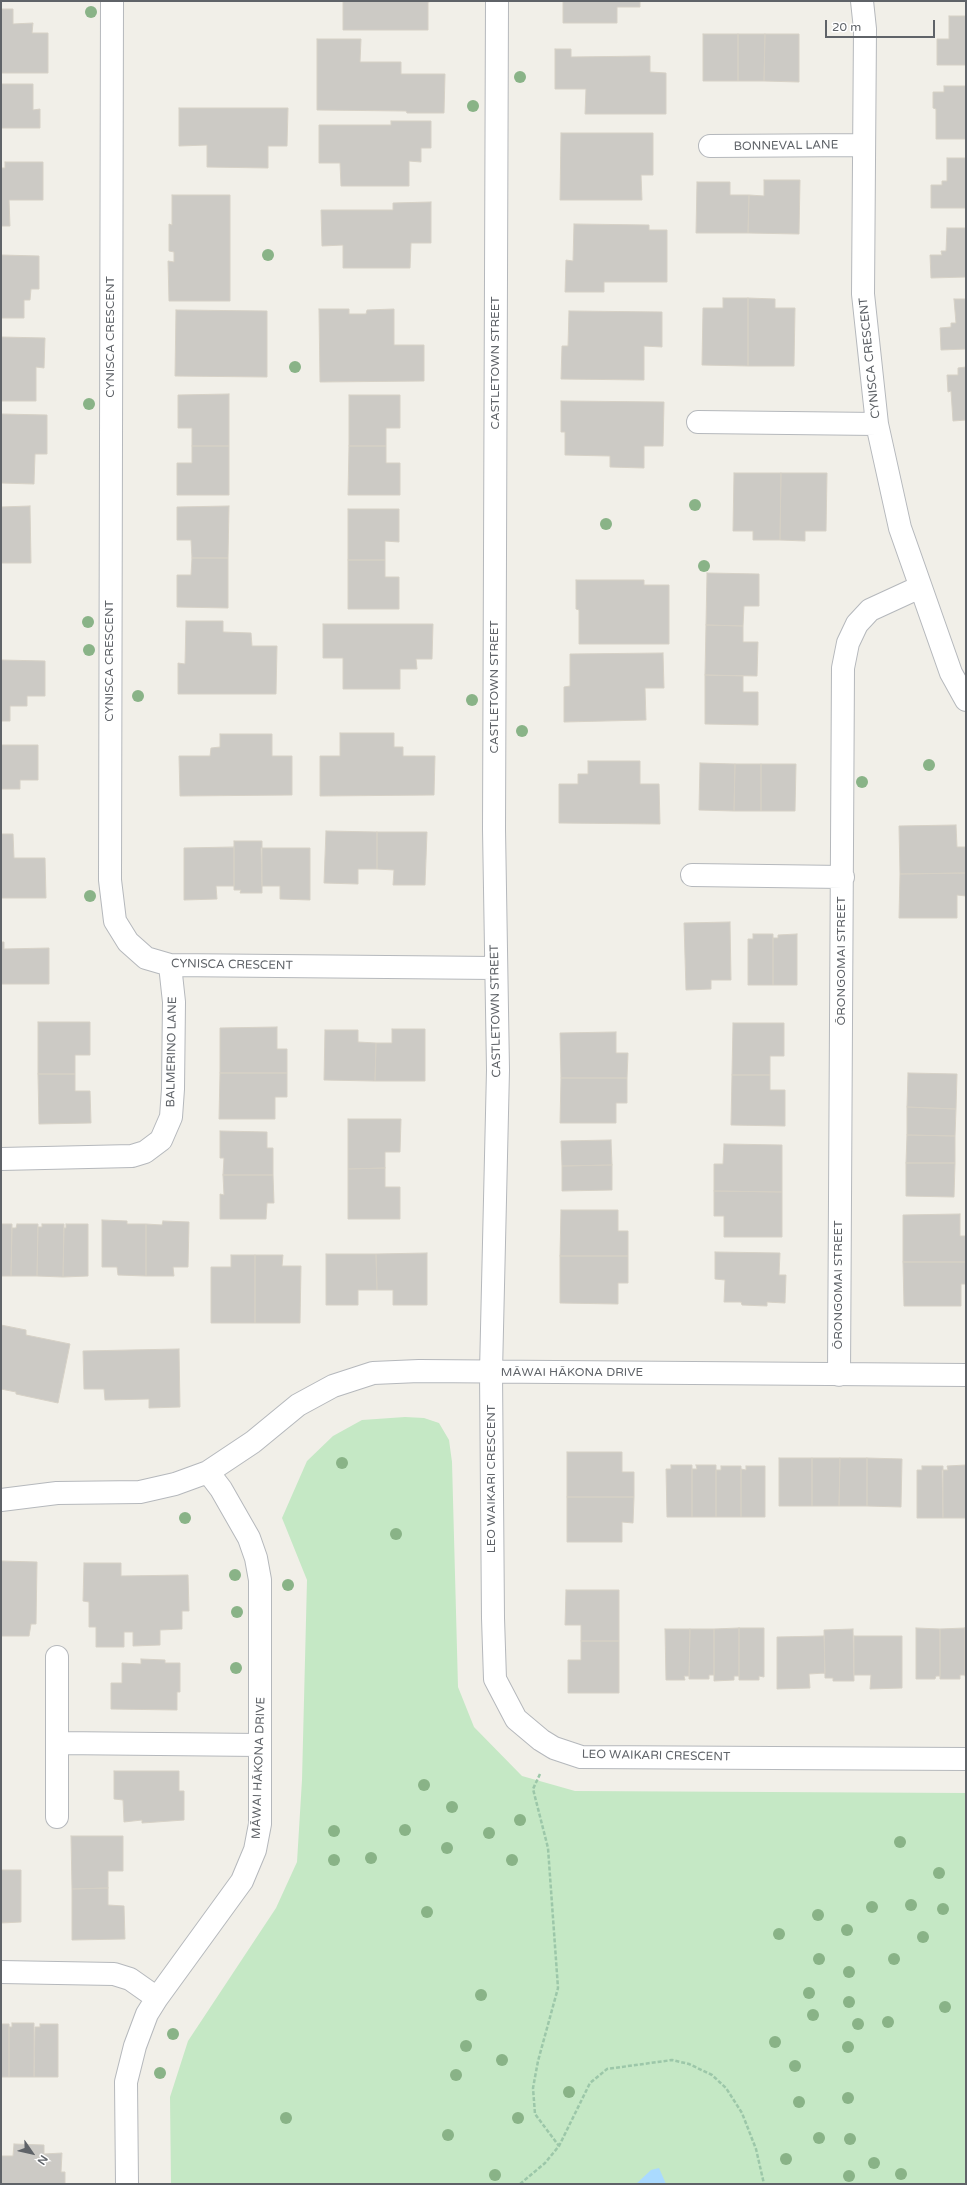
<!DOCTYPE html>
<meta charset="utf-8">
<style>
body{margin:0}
#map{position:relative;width:967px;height:2185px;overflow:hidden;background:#f1efe8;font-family:"Varela Round",sans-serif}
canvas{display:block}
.frame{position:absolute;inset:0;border:2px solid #5f6368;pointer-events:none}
.north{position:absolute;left:12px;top:2133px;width:40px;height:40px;-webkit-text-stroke:3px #fff;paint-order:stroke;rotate:124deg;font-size:11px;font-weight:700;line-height:16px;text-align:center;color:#5f6368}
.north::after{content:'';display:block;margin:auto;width:14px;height:18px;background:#5f6368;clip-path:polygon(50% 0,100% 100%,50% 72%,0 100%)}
.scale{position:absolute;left:825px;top:20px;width:110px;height:18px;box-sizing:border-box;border:2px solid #5f6368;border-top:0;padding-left:5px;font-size:12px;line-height:14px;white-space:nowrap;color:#5f6368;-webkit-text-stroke:3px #fff;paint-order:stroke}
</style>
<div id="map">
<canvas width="967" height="2185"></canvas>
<div class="frame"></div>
<div class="north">N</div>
<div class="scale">20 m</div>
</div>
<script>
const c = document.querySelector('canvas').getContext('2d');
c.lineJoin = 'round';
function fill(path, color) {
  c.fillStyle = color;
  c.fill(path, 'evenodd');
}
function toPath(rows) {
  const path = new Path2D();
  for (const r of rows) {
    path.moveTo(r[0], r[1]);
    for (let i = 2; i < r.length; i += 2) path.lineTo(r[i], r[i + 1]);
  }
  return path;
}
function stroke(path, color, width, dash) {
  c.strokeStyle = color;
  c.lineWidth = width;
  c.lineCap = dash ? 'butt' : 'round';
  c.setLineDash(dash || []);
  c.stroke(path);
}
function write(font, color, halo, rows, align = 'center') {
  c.font = font + ' "Varela Round",sans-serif';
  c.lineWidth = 3;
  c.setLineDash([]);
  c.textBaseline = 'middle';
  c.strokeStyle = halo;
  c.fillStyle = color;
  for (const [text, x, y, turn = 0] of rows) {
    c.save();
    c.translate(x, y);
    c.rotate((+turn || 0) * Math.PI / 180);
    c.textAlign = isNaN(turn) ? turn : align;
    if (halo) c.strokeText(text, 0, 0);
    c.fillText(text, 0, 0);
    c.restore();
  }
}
const green = toPath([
 [405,1417,424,1418,439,1423,449,1440,452,1462,458,1687,474,1727,522,1776,575,1791,966,1793,966,2184,171,2184,170,2097,188,2041,276,1908,297,1862,302,1780,307,1580,282,1518,307,1461,333,1436,362,1420]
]);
const water = toPath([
 [659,2168,666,2184,636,2184,651,2170]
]);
const building = toPath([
 [343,1,433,1,428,2,428,30,343,30,343,1],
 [563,1,643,1,640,1,640,7,617,7,617,23,563,23,563,1],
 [1,9,13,9,13,24,33,23,32,33,48,33,48,73,1,73,1,9],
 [949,16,966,16,966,65,937,65,937,39,949,39,949,16],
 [703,34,738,34,738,81,703,81,703,34],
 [738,34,765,34,764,81,738,81,738,34],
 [765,34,799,34,799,82,764,81,765,34],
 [317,39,361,39,360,62,401,62,401,74,445,74,444,113,407,113,406,111,317,110,317,39],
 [555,49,571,49,571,57,650,56,650,72,666,73,666,114,585,114,586,89,555,89,555,49],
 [1,84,33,84,33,110,40,109,40,128,1,128,1,84],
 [944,86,966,86,966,139,936,139,936,109,933,108,933,92,944,92,944,86],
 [179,108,288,108,287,146,268,146,268,168,207,167,207,145,179,146,179,108],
 [391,121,431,121,431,148,421,148,421,162,409,161,409,186,341,186,340,163,319,163,319,125,391,125,391,121],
 [561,133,653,133,653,175,641,175,642,200,560,200,561,133],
 [947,158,966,158,966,208,931,208,931,185,942,185,942,181,947,181,947,158],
 [5,162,43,162,43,200,9,200,10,226,1,226,1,168,5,168,5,162],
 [764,180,800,180,799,234,748,233,749,195,764,196,764,180],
 [697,182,730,182,730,195,749,195,748,233,696,233,697,182],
 [172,195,230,195,230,301,169,301,168,261,174,262,174,252,169,251,169,224,172,225,172,195],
 [431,202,431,243,411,243,410,268,343,268,343,245,322,246,321,210,393,210,393,203,431,202],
 [574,224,649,225,649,230,667,230,667,282,604,282,604,292,565,292,566,260,573,261,574,224],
 [947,228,966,228,966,277,931,278,930,255,942,255,941,251,946,251,947,228],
 [1,255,39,256,39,289,31,289,30,300,24,300,24,318,1,318,1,255],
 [723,298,748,298,748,366,702,365,703,308,723,308,723,298],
 [748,298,775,299,775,308,795,308,794,366,748,366,748,298],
 [954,299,966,299,966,349,941,350,940,328,951,327,951,323,956,323,954,299],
 [319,309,349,309,349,314,366,314,367,310,394,309,394,345,424,345,424,381,320,382,319,309],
 [176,310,267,311,267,377,175,376,176,310],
 [569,311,662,312,662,347,644,346,644,380,561,379,562,346,568,346,569,311],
 [1,337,45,338,44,368,36,367,36,401,1,401,1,337],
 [966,367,966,420,953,421,951,391,948,392,947,375,958,375,958,368,966,367],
 [229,394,229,446,192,446,192,428,178,428,178,395,229,394],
 [349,395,400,395,400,428,386,428,386,446,349,446,349,395],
 [561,401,664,402,663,446,644,446,644,468,610,467,610,456,565,455,565,432,561,432,561,401],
 [1,414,47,415,47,454,35,454,34,484,1,483,1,414],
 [192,446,229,446,229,495,177,495,177,463,192,463,192,446],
 [349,446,386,446,386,463,400,463,400,495,348,495,349,446],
 [734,473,781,473,780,540,753,540,753,531,733,531,734,473],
 [781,473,827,473,826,531,805,531,805,541,780,540,781,473],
 [30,506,31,563,1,563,1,507,30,506],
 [229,506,228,558,192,558,191,540,177,540,177,507,229,506],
 [348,509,399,509,399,542,385,541,385,560,348,560,348,509],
 [192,558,228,558,228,608,177,607,177,575,191,575,192,558],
 [348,560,385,560,385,577,399,577,399,609,348,609,348,560],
 [707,573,759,574,759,606,744,606,743,626,706,625,707,573],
 [576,580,644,580,644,585,669,585,669,644,579,644,579,610,576,609,576,580],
 [186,621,223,621,223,632,251,633,252,646,277,646,276,694,178,694,178,663,185,664,186,621],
 [323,624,433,624,432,659,416,659,417,669,400,669,400,689,343,689,343,658,323,658,323,624],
 [706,625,743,626,743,642,758,642,757,676,705,675,706,625],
 [663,653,664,688,645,688,646,720,564,722,564,687,570,686,570,654,663,653],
 [1,660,45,661,45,696,27,696,27,706,10,706,10,721,1,721,1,660],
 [705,675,743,676,743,692,758,692,758,725,705,724,705,675],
 [340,733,394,733,394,747,403,747,403,756,435,756,434,795,320,796,320,756,340,756,340,733],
 [220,734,272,734,272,756,292,756,292,795,180,796,179,756,210,756,211,748,220,747,220,734],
 [1,745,38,745,38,780,20,780,20,789,1,789,1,745],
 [588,761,640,761,640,784,659,784,660,824,559,823,559,784,578,784,578,774,588,774,588,761],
 [700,763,735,764,734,811,699,810,700,763],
 [735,764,761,764,761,811,734,811,735,764],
 [761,764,796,764,795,811,761,811,761,764],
 [956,825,957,847,966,847,966,873,900,874,899,826,956,825],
 [326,831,377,832,377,869,358,869,358,884,324,883,326,831],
 [377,832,427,832,425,885,393,885,394,870,377,869,377,832],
 [1,834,13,834,14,858,45,858,46,898,1,898,1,834],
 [234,841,262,841,262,893,240,893,241,890,234,890,234,841],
 [234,847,234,886,216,886,217,899,184,900,184,848,234,847],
 [261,848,310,848,310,900,280,899,280,886,262,886,261,848],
 [966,873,966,896,957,895,957,918,899,918,900,874,966,873],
 [730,922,731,980,711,980,711,989,686,990,684,923,730,922],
 [753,934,773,934,773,985,748,985,748,939,753,939,753,934],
 [797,934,797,985,773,985,773,938,778,938,778,935,797,934],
 [1,942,4,942,4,949,49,948,49,984,1,984,1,942],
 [38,1022,90,1022,90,1055,75,1055,75,1074,38,1074,38,1022],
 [733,1023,784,1023,784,1056,770,1056,770,1075,732,1075,733,1023],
 [277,1027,277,1049,287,1049,287,1073,220,1073,220,1028,277,1027],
 [392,1029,425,1029,425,1081,375,1081,376,1043,392,1043,392,1029],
 [325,1030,358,1030,358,1042,376,1043,375,1081,324,1080,325,1030],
 [616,1032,616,1053,628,1053,627,1078,561,1078,560,1033,616,1032],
 [220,1073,287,1073,287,1097,275,1097,275,1119,219,1119,220,1073],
 [908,1073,957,1074,956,1109,907,1107,908,1073],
 [38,1074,75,1074,75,1091,90,1091,91,1123,39,1124,38,1074],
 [732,1075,770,1075,770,1090,785,1090,785,1126,731,1125,732,1075],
 [561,1078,627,1078,627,1103,616,1103,616,1123,560,1123,561,1078],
 [907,1107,956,1109,955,1136,907,1135,907,1107],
 [348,1119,401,1119,400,1152,385,1152,385,1168,348,1169,348,1119],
 [220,1131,267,1132,267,1148,273,1148,273,1175,223,1175,224,1158,220,1158,220,1131],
 [907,1135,955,1136,955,1163,906,1163,907,1135],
 [611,1140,612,1165,562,1166,561,1141,611,1140],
 [724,1144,782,1145,782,1192,714,1191,714,1164,723,1164,724,1144],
 [906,1163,955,1163,954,1197,906,1196,906,1163],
 [612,1165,612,1190,562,1191,562,1166,612,1165],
 [385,1168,385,1187,400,1187,400,1219,348,1219,348,1169,385,1168],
 [223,1175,273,1175,274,1203,267,1203,266,1219,220,1219,220,1194,224,1195,223,1175],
 [714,1191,782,1192,782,1237,724,1237,724,1216,714,1216,714,1191],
 [561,1210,618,1210,618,1231,628,1231,628,1256,560,1256,561,1210],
 [960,1214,960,1236,966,1236,966,1262,903,1262,903,1215,960,1214],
 [102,1220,127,1221,127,1224,146,1224,146,1276,118,1275,117,1267,102,1267,102,1220],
 [163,1221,189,1222,188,1267,173,1267,174,1276,146,1276,146,1224,162,1225,163,1221],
 [1,1224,12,1224,11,1276,1,1276,1,1224],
 [17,1224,38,1224,37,1276,11,1276,12,1228,16,1228,17,1224],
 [42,1224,64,1224,63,1277,37,1276,38,1227,42,1227,42,1224],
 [66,1224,88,1224,88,1276,63,1277,64,1228,66,1228,66,1224],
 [715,1252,780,1253,779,1275,786,1275,785,1303,767,1302,767,1306,742,1305,741,1302,724,1302,725,1280,715,1279,715,1252],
 [427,1253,427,1305,393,1305,393,1290,377,1290,376,1254,427,1253],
 [326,1254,376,1254,377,1290,358,1290,358,1305,326,1305,326,1254],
 [231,1255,255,1255,255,1323,211,1323,211,1267,231,1267,231,1255],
 [255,1255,283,1255,282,1266,301,1266,300,1323,255,1323,255,1255],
 [560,1256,628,1256,628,1283,618,1283,618,1304,560,1303,560,1256],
 [903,1262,966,1262,966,1284,961,1284,961,1306,904,1306,903,1262],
 [1,1325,26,1330,26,1335,70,1344,58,1403,16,1394,16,1392,1,1389,1,1325],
 [179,1349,180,1407,149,1408,149,1399,105,1400,104,1389,84,1389,83,1351,179,1349],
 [567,1452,622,1452,622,1472,634,1472,634,1497,567,1497,567,1452],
 [779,1458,812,1458,812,1506,779,1506,779,1458],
 [812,1458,840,1458,839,1506,812,1506,812,1458],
 [840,1458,867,1458,867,1506,839,1506,840,1458],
 [867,1458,902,1459,901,1507,867,1506,867,1458],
 [671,1465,692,1465,692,1517,667,1517,666,1469,671,1469,671,1465],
 [696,1465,716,1465,716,1517,692,1517,692,1469,697,1469,696,1465],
 [966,1465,966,1518,943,1518,942,1470,948,1470,947,1466,966,1465],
 [721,1466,741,1466,741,1517,716,1517,716,1470,721,1470,721,1466],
 [746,1466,765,1466,765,1517,741,1517,741,1469,746,1470,746,1466],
 [922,1466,943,1466,943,1518,917,1518,917,1470,922,1470,922,1466],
 [567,1497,634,1497,633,1523,622,1522,622,1542,567,1542,567,1497],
 [1,1561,37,1562,36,1624,31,1624,29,1636,1,1636,1,1561],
 [84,1563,121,1563,121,1576,188,1575,189,1611,182,1611,182,1629,160,1630,160,1645,133,1646,133,1632,124,1632,124,1647,96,1647,96,1627,89,1627,89,1602,83,1601,84,1563],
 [566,1590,619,1590,619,1641,581,1641,581,1625,565,1625,566,1590],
 [739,1628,739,1676,734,1676,734,1680,714,1681,714,1629,739,1628],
 [739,1628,764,1628,764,1677,759,1676,759,1680,739,1680,739,1628],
 [916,1628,940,1629,940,1676,936,1676,935,1679,916,1679,916,1628],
 [965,1628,966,1628,966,1680,965,1675,965,1628],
 [965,1628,965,1675,960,1675,960,1679,940,1679,940,1629,965,1628],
 [665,1629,690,1629,689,1676,684,1676,685,1680,666,1680,665,1629],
 [690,1629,714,1629,714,1675,709,1675,709,1679,689,1679,690,1629],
 [853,1629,854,1681,833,1681,833,1678,825,1678,824,1630,853,1629],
 [824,1636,825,1673,809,1674,810,1688,777,1689,777,1637,824,1636],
 [854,1636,902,1636,902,1688,870,1689,871,1675,854,1675,854,1636],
 [581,1641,619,1641,619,1693,568,1693,568,1660,581,1660,581,1641],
 [141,1659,165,1660,165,1663,180,1663,180,1692,177,1692,177,1710,111,1709,111,1683,122,1683,122,1663,141,1664,141,1659],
 [114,1771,179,1771,179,1791,184,1791,184,1820,142,1823,142,1820,124,1822,123,1800,114,1799,114,1771],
 [71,1836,123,1836,123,1871,108,1871,108,1888,72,1889,71,1836],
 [1,1870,21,1870,21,1922,1,1923,1,1870],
 [108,1888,108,1905,124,1906,125,1939,72,1940,72,1889,108,1888],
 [12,2023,34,2023,34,2077,9,2077,9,2027,12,2027,12,2023],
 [1,2024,9,2024,9,2077,1,2077,1,2024],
 [40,2024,58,2024,58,2077,34,2077,35,2027,40,2027,40,2024],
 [14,2144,44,2145,44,2154,62,2153,61,2172,65,2172,65,2184,1,2184,1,2156,13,2156,14,2144]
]);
const path = toPath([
 [540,1774,533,1789,548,1848,558,1988,538,2061,533,2088,535,2114,559,2146],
 [520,2184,545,2163,559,2146,590,2083,607,2069,672,2060,689,2064,712,2075,726,2088,742,2113,756,2149,764,2184]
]);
const minor = toPath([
 [112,1,110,880,115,921,128,942,146,958,170,965,495,968],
 [497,1,494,829,498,1070,491,1372,493,1618,495,1679,516,1719,541,1740,554,1748,581,1757,966,1759],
 [862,1,865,29,863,294,877,424,900,528,951,673,966,700],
 [710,146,863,145],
 [698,422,877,424],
 [692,875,843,877],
 [1,1159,132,1156,145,1152,161,1140,171,1117,173,1089,174,1002,170,965],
 [839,1375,843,668,848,643,857,624,870,610,920,587],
 [1,1500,57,1493,140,1492,175,1484,208,1472,253,1442,298,1405,333,1386,373,1373,419,1371,966,1375],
 [57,1657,57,1817],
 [58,1743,260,1745],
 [1,1972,114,1974,130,1979,157,1998],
 [127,2184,126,2082,135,2046,147,2014,157,1998,242,1881,255,1850,260,1824,260,1580,256,1558,249,1538,221,1489,208,1472]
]);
const trees = [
 [91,12],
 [520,77],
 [473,106],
 [268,255],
 [295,367],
 [89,404],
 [695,505],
 [606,524],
 [704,566],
 [88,622],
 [89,650],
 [138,696],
 [472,700],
 [522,731],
 [929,765],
 [862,782],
 [90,896],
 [342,1463],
 [185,1518],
 [396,1534],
 [235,1575],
 [288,1585],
 [237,1612],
 [236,1668],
 [424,1785],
 [452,1807],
 [520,1820],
 [405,1830],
 [334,1831],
 [489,1833],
 [900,1842],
 [447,1848],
 [371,1858],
 [334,1860],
 [512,1860],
 [939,1873],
 [911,1905],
 [872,1907],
 [943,1909],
 [427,1912],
 [818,1915],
 [847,1930],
 [779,1934],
 [923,1937],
 [819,1959],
 [894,1959],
 [849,1972],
 [809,1993],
 [481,1995],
 [849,2002],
 [945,2007],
 [813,2015],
 [888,2022],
 [858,2024],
 [173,2034],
 [775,2042],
 [466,2046],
 [848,2047],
 [502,2060],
 [795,2066],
 [160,2073],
 [456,2075],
 [569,2092],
 [848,2098],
 [799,2102],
 [286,2118],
 [518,2118],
 [448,2135],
 [819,2138],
 [850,2139],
 [786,2159],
 [874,2163],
 [901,2174],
 [495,2175],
 [849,2176]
];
const streetNames = [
 ["BONNEVAL LANE",786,146,-1],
 ["CYNISCA CRESCENT",111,337,-90],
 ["CYNISCA CRESCENT",870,358,-96],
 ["CASTLETOWN STREET",496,363,-90],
 ["CYNISCA CRESCENT",110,661,-90],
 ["CASTLETOWN STREET",495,687,-90],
 ["ŌRONGOMAI STREET",842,961,-90],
 ["CYNISCA CRESCENT",232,965,1],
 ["CASTLETOWN STREET",496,1011,-91],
 ["BALMERINO LANE",172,1052,-89],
 ["ŌRONGOMAI STREET",839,1285,-90],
 ["MĀWAI HĀKONA DRIVE",572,1373],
 ["LEO WAIKARI CRESCENT",492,1479,-90],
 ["LEO WAIKARI CRESCENT",656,1756,1],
 ["MĀWAI HĀKONA DRIVE",259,1768,-88]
];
fill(green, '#c5e8c5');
fill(water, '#aadaff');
fill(building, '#cccac5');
stroke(building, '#d6d1c6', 1);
stroke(minor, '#b5b8bc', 24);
stroke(path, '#9cc7a9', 2.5, [4, 2]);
stroke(minor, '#fff', 22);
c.fillStyle = '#89b387';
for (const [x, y] of trees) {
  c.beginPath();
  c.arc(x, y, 6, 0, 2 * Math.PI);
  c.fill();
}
write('12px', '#5f6368', '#fff', streetNames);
</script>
